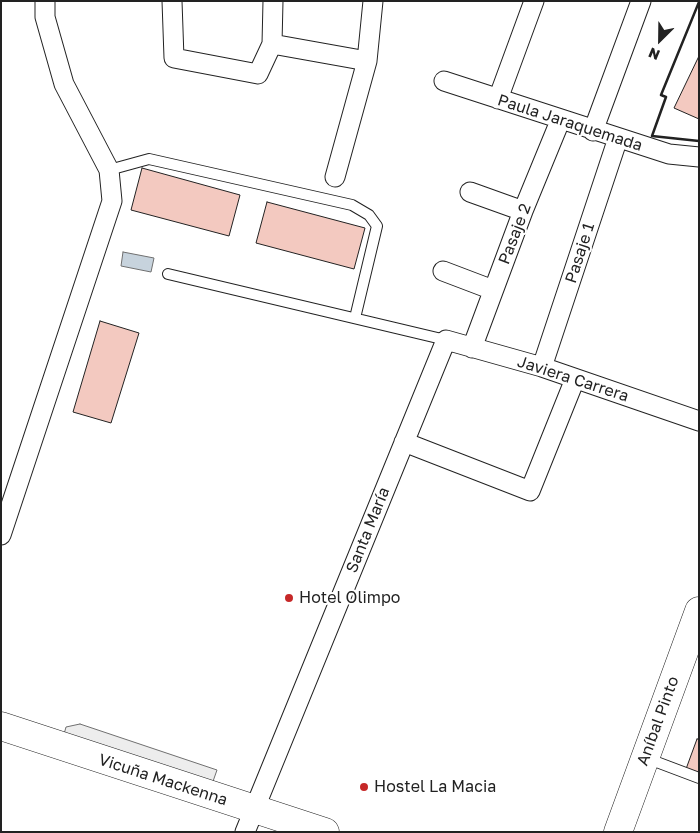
<!DOCTYPE html>
<meta charset="utf-8">
<style>
body{margin:0}
#map{position:relative;width:700px;height:833px;overflow:hidden;background:#fff;font-family:"Golos Text",sans-serif}
canvas{display:block}
.frame{position:absolute;inset:0;border:2px solid #222;pointer-events:none}
.north{position:absolute;left:635px;top:15px;width:50px;height:50px;-webkit-text-stroke:4px #fff;paint-order:stroke;rotate:203deg;font-size:14px;font-weight:700;line-height:20px;text-align:center;color:#222}
.north::after{content:'';display:block;margin:auto;width:18px;height:22px;background:#222;clip-path:polygon(50% 0,100% 100%,50% 72%,0 100%)}
</style>
<div id="map">
<canvas width="700" height="833"></canvas>
<div class="frame"></div>
<div class="north">N</div>
</div>
<script>
const c = document.querySelector('canvas').getContext('2d');
c.lineJoin = 'round';
function fill(path, color) {
  c.fillStyle = color;
  c.fill(path, 'evenodd');
}
function toPath(rows) {
  const path = new Path2D();
  for (const r of rows) {
    path.moveTo(r[0], r[1]);
    for (let i = 2; i < r.length; i += 2) path.lineTo(r[i], r[i + 1]);
  }
  return path;
}
function stroke(path, color, width, dash) {
  c.strokeStyle = color;
  c.lineWidth = width;
  c.lineCap = dash ? 'butt' : 'round';
  c.setLineDash(dash || []);
  c.stroke(path);
}
function write(font, color, halo, rows, align = 'center') {
  c.font = font + ' "Golos Text",sans-serif';
  c.lineWidth = 4;
  c.setLineDash([]);
  c.textBaseline = 'middle';
  c.strokeStyle = halo;
  c.fillStyle = color;
  for (const [text, x, y, turn = 0] of rows) {
    c.save();
    c.translate(x, y);
    c.rotate((+turn || 0) * Math.PI / 180);
    c.textAlign = isNaN(turn) ? turn : align;
    if (halo) c.strokeText(text, 0, 0);
    c.fillText(text, 0, 0);
    c.restore();
  }
}
const parking = toPath([
 [80,724,217,770,211,787,63,738,66,727,80,724]
]);
const water = toPath([
 [123,252,154,258,151,272,121,266,123,252]
]);
const building = toPath([
 [699,56,699,119,674,108,699,56],
 [142,168,240,195,229,236,131,210,142,168],
 [267,202,365,228,354,269,256,243,267,202],
 [100,321,139,333,111,423,73,412,100,321],
 [697,739,699,739,699,774,686,769,697,739]
]);
const lane = toPath([
 [109,170,149,159,352,205,369,215,377,226,355,318],
 [168,274,446,340],
 [646,758,699,778]
]);
const street = toPath([
 [172,1,174,58,258,74,272,44,367,61],
 [272,44,273,1],
 [444,81,669,154,699,157],
 [498,99,534,1],
 [593,131,641,1],
 [335,177,367,61,373,1],
 [470,192,523,211],
 [443,271,493,290],
 [472,348,523,211,560,121],
 [542,367,618,138],
 [404,442,530,491,575,379],
 [1,535,112,201,109,170,64,84,45,17,45,1],
 [245,832,446,340,542,367,699,421]
]);
const secondary = toPath([
 [1,726,325,832],
 [618,832,699,611]
]);
const wall = toPath([
 [699,2,661,95,666,97,652,136,699,141]
]);
const markers = [
 [289,598,5,"#c62828"],
 [364,787,5,"#c62828"]
];
const streetNames = [
 ["Paula Jaraquemada",570,123,18],
 ["Pasaje 2",515,234,-69],
 ["Pasaje 1",580,253,-72],
 ["Javiera Carrera",573,379,18],
 ["Santa María",368,530,-68],
 ["Aníbal Pinto",658,721,-70],
 ["Vicuña Mackenna",163,780,18]
];
const poiNames = [
 ["Hotel Olimpo",299,598],
 ["Hostel La Macia",374,787]
];
fill(parking, '#ededed');
stroke(parking, '#6f6f6f', 1);
fill(water, '#c7d3dd');
stroke(water, '#6f6f6f', 1);
fill(building, '#f3c9c0');
stroke(building, '#222', 1);
stroke(lane, '#222', 12);
stroke(street, '#222', 21);
stroke(secondary, '#222', 29);
stroke(lane, '#fff', 10);
stroke(street, '#fff', 19);
stroke(secondary, '#fff', 28);
stroke(wall, '#222', 2.5);
for (const [x, y, r, color] of markers) {
  const dot = new Path2D();
  dot.arc(x, y, r, 0, 2 * Math.PI);
  c.fillStyle = color;
  c.fill(dot);
  stroke(dot, '#fff', 2);
}
write('16px', '#222', '#fff', streetNames);
write('16px', '#222', '#fff', poiNames, 'left');
</script>
